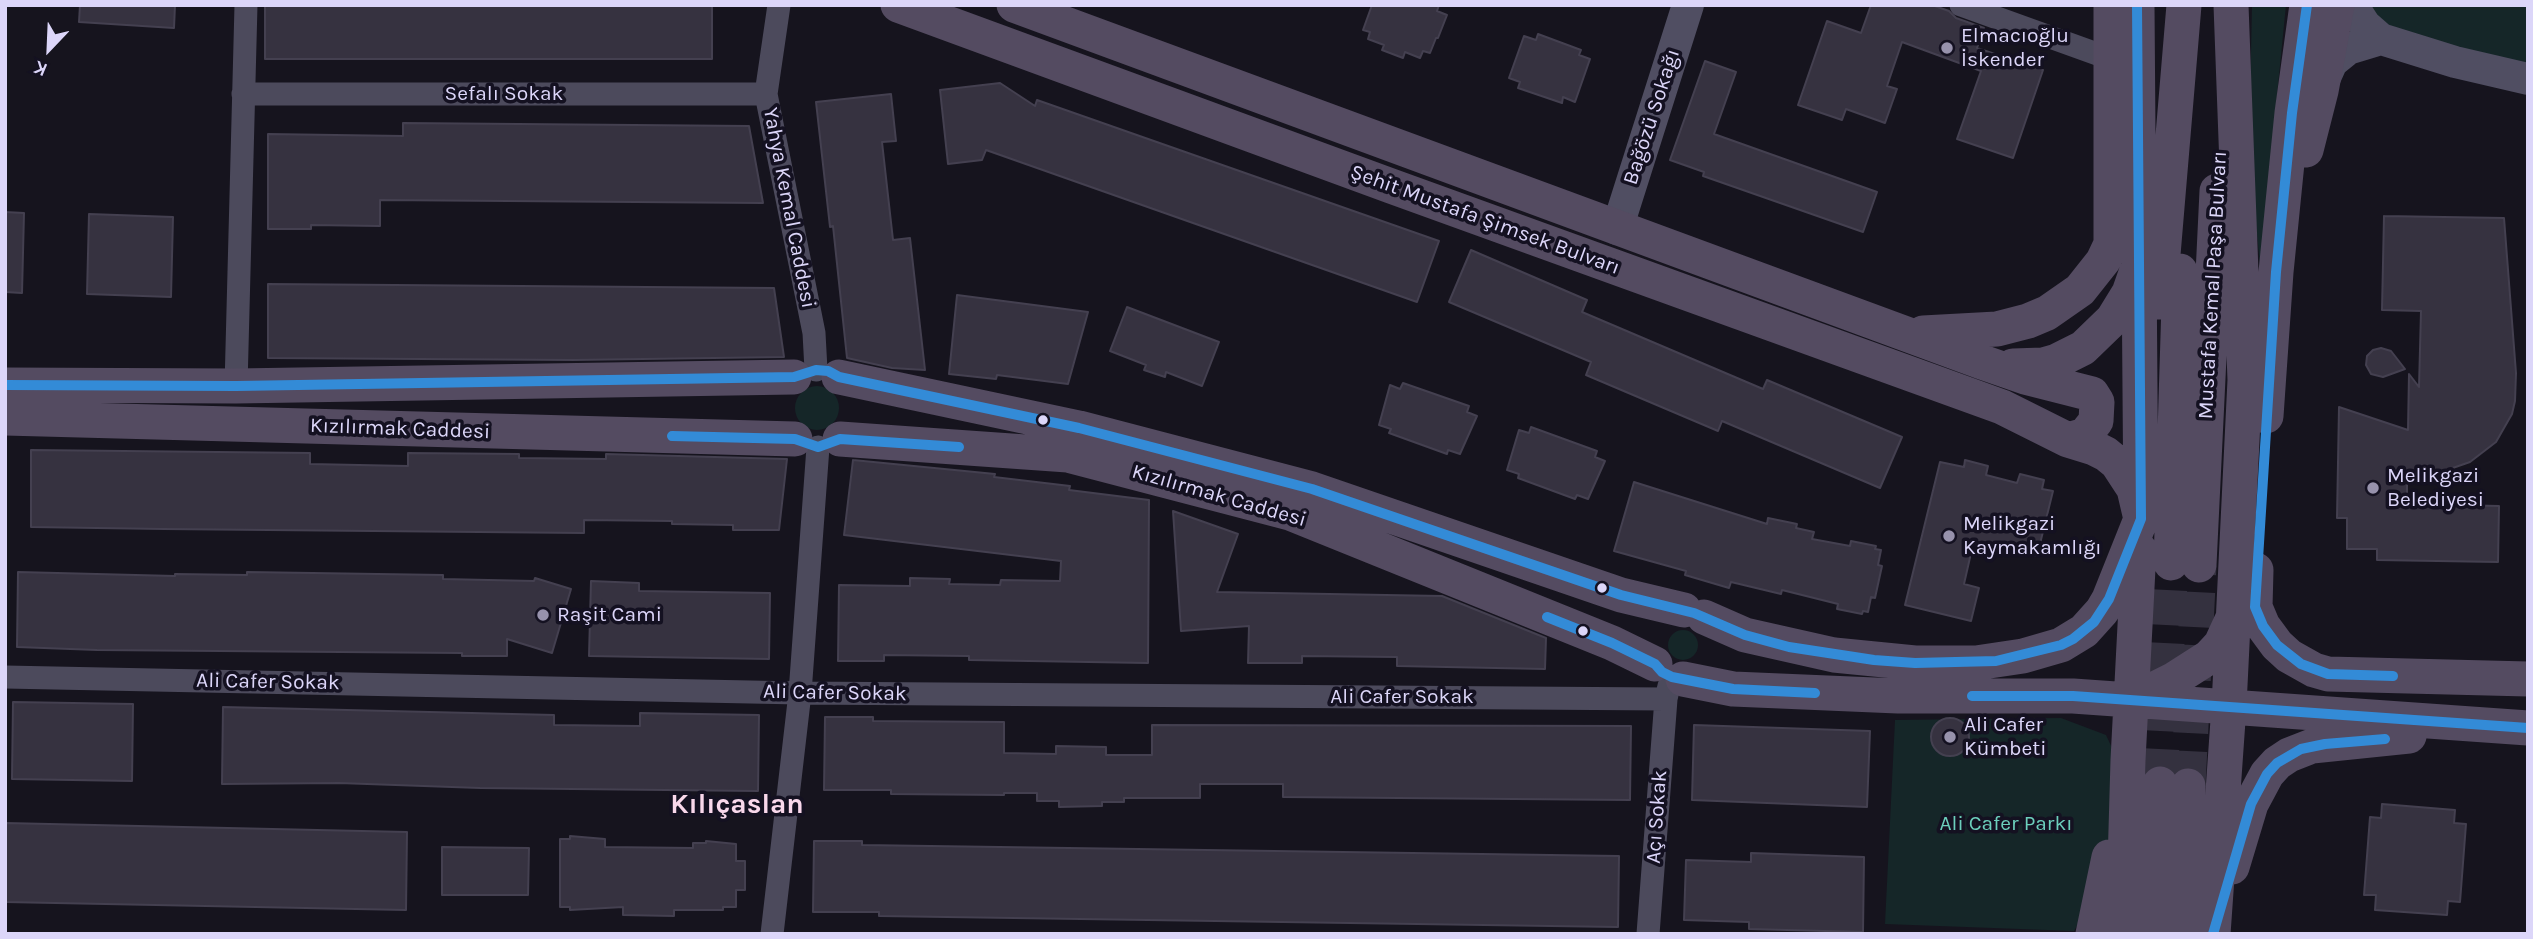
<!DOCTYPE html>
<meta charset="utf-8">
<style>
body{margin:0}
#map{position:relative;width:2533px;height:939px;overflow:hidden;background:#16141e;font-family:Karla,sans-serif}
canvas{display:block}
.frame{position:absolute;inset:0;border:7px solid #dcd6f9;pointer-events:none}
.north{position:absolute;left:14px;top:14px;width:70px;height:70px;-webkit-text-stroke:5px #141121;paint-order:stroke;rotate:203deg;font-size:19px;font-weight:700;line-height:28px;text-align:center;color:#dcd6f9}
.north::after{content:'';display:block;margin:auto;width:24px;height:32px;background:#dcd6f9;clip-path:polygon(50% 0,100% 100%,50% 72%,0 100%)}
</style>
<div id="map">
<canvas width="2533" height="939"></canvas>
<div class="frame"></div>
<div class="north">K</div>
</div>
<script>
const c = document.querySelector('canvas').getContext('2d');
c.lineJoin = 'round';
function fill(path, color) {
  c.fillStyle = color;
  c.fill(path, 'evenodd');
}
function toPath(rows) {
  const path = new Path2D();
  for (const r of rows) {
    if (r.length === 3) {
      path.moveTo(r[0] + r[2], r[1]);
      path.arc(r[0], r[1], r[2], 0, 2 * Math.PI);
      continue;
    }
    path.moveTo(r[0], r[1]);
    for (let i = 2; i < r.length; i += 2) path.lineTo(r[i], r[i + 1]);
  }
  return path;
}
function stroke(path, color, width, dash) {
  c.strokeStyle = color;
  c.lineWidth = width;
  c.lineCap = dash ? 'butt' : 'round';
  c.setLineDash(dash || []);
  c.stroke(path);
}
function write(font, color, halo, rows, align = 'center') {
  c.font = font + ' Karla,sans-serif';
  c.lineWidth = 7;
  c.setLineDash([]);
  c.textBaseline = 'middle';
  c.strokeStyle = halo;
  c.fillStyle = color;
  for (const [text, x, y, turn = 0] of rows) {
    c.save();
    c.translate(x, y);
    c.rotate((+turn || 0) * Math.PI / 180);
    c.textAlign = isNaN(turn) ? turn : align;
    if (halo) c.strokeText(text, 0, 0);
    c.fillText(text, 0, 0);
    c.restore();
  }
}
const green = toPath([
 [2252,5,2286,5,2260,266,2249,148],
 [2362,5,2528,5,2528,65,2397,38],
 [817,408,22],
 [1683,645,15],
 [2061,718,2106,735,2121,767,2109,848,2095,894,2074,931,1885,924,1895,720]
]);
const building = toPath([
 [80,5,175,5,174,28,79,22,80,5],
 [265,5,712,5,712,59,265,59,265,5],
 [1372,5,1439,5,1437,11,1447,15,1438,38,1436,38,1430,53,1423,51,1420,58,1405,52,1403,58,1382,50,1384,45,1368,39,1370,32,1363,30,1372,5],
 [1871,5,1932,5,1949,11,1956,18,1984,28,1977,48,2043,70,2013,158,1957,139,1981,71,1902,42,1887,86,1897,89,1885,123,1846,109,1842,120,1798,105,1827,21,1861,33,1871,5],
 [1538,34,1581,50,1579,55,1590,59,1575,102,1563,97,1562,103,1518,88,1520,82,1509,78,1524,36,1536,40,1538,34],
 [1705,61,1736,72,1714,134,1877,192,1863,232,1703,176,1704,172,1670,160,1705,61],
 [1000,83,1035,106,1037,100,1439,241,1417,302,986,150,982,160,948,164,940,90,1000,83],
 [891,94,896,141,882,142,893,240,910,238,925,370,892,368,847,358,833,226,830,227,816,102,891,94],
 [403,123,749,126,763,203,380,200,380,226,311,225,311,229,268,229,268,134,403,136,403,123],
 [5,212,24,213,22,293,5,292,5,212],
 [89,214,173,217,171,297,87,294,89,214],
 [2384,216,2504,218,2516,373,2515,401,2512,414,2496,442,2470,462,2444,471,2407,471,2407,504,2499,506,2498,562,2377,560,2377,549,2347,549,2347,518,2337,518,2339,407,2408,430,2409,374,2419,387,2421,311,2382,310,2384,216],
 [1471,250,1587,300,1582,312,1763,389,1767,380,1902,437,1880,488,1722,421,1718,431,1586,375,1591,362,1449,302,1471,250],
 [268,284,774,288,784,357,573,360,268,358,268,284],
 [957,295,1088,312,1068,384,997,375,996,379,949,374,957,295],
 [1127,307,1219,342,1202,386,1166,372,1165,377,1144,370,1146,365,1110,351,1127,307],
 [2381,348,2391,351,2405,369,2383,377,2371,374,2366,365,2367,356,2373,350,2381,348],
 [1403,383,1469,406,1467,412,1477,416,1460,454,1448,450,1447,454,1389,433,1391,429,1379,425,1390,385,1400,389,1403,383],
 [1531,427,1597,451,1595,457,1605,461,1588,499,1577,495,1575,499,1518,478,1519,474,1507,470,1519,430,1529,433,1531,427],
 [31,450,310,453,310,464,408,466,408,453,519,454,519,458,606,459,606,454,787,459,779,530,733,530,733,525,672,524,672,521,584,520,584,533,163,529,31,527,31,450],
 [853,460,995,474,994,477,1070,486,1069,490,1149,500,1148,663,969,660,969,656,884,655,884,661,838,661,839,585,910,586,910,578,950,579,949,584,1000,585,1001,580,1060,581,1061,561,844,535,853,460],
 [1965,460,1988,466,1986,475,2017,483,2020,474,2044,480,2042,489,2053,491,2037,556,1974,540,1964,584,1979,588,1971,621,1905,605,1940,462,1964,467,1965,460],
 [1634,482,1767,524,1768,518,1797,524,1796,528,1814,532,1812,539,1850,546,1851,541,1876,546,1875,549,1881,550,1878,565,1882,566,1875,598,1871,597,1868,612,1863,611,1862,614,1837,609,1838,604,1782,590,1781,594,1731,582,1729,588,1685,575,1686,571,1614,551,1634,482],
 [1173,511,1238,534,1217,592,1442,596,1546,638,1545,669,1397,666,1397,657,1302,656,1302,663,1248,663,1249,626,1181,631,1173,511],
 [18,572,175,576,175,574,247,575,247,572,443,575,443,579,534,581,535,578,571,589,552,653,507,639,507,656,462,656,462,653,97,650,17,647,18,572],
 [591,581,639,583,639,591,770,593,769,659,589,656,591,581],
 [13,702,133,704,132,781,12,779,13,702],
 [223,707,554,715,554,725,640,726,640,713,759,715,758,791,480,788,339,783,222,784,223,707],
 [825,717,873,717,873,721,1004,722,1004,753,1056,754,1056,746,1106,747,1106,755,1152,755,1152,725,1631,726,1630,800,1283,797,1283,784,1200,784,1200,798,1124,798,1124,802,1102,802,1102,806,1059,807,1059,801,1037,801,1037,793,1004,793,1004,795,891,794,891,790,824,790,825,717],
 [1950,737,19],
 [1694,725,1870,731,1867,807,1692,800,1694,725],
 [2382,804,2455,810,2454,823,2466,824,2460,902,2448,901,2447,915,2375,910,2376,895,2364,895,2370,817,2381,818,2382,804],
 [5,823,407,832,406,910,5,902,5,823],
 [570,836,605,839,605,847,693,848,693,843,706,843,706,841,736,844,736,861,745,861,745,890,736,890,736,907,723,907,723,910,674,910,674,916,623,915,623,907,570,910,570,907,560,907,560,839,570,839,570,836],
 [814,841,862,841,862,845,1619,856,1618,927,879,916,879,912,813,912,814,841],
 [442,847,529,848,528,895,442,895,442,847],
 [1751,853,1864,857,1863,932,1749,929,1749,922,1684,920,1686,860,1751,862,1751,853]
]);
const primaryTunnel = toPath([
 [2160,784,2171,563],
 [2188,786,2199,565]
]);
const street = toPath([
 [779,5,766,94,814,333,816,370],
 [1961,5,2111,59],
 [243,94,766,94],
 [236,386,246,5],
 [5,677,800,693,1666,699],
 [772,934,800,693,818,447],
 [1648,934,1666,699,1669,686]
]);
const secondary = toPath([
 [2352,5,2365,25,2381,39,2455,62,2528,79],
 [2323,82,2332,62,2348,49,2381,39],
 [1617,229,1688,5]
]);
const primary = toPath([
 [898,5,1391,186,2002,407,2068,440,2094,448,2106,454,2117,463,2134,489,2141,519],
 [1014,5,1982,362,2025,377,2092,394,2097,402,2096,421,2085,435,2068,440],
 [2306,150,2321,91,2337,5],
 [2159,302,2184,5],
 [1923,333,1997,329,2028,321,2047,313,2080,290,2103,261,2111,244,2111,5],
 [2013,366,2043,365,2057,361,2083,348,2113,319,2129,293,2136,273],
 [839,377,1079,428,1312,489,1621,595,1684,610],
 [5,385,236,386,794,377],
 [2266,416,2276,272,2292,113,2307,5],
 [5,418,795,439],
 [840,439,1068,455,1290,513,1612,643,1655,664],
 [2171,563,2180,271],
 [2199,565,2217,191],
 [2256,570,2255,607,2263,626,2277,645,2289,656,2314,670,2328,674,2528,679],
 [1704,617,1745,635,1834,655,1915,663,1976,663,2023,656,2061,645,2084,631,2102,611,2109,599,2141,519,2137,5],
 [1683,679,1733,689,1898,696,2073,696,2528,728],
 [2135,699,2173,680,2209,657,2221,644,2232,620],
 [2232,867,2251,804,2267,774,2277,763,2289,755,2312,746,2409,736],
 [2093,934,2109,857],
 [2123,934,2128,760,2139,549],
 [2152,934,2160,784],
 [2183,934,2188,786],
 [2213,934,2229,706,2245,380,2231,5]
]);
const bus1 = toPath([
 [2307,5,2292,113,2276,272,2255,607,2263,626,2277,645,2301,664,2328,674,2393,676],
 [5,385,236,386,794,377,816,370,828,371,839,377,1079,428,1312,489,1621,595,1694,613,1745,635,1789,647,1874,660,1915,663,1996,661,2061,645,2073,639,2094,622,2109,599,2141,519,2137,5],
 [672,436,795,439,818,447,840,439,959,447],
 [1547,617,1612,643,1655,664,1662,672,1672,677,1733,689,1815,693],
 [1972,696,2073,696,2528,728],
 [2213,934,2251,804,2267,774,2277,763,2301,749,2325,744,2385,739]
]);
const markers = [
 [1947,48,7,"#9792ac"],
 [1043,420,6,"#dcd6f9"],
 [2373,488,7,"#9792ac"],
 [1949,536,7,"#9792ac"],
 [1602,588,6,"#dcd6f9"],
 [543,615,7,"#9792ac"],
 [1583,631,6,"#dcd6f9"],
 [1950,737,7,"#9792ac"]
];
const poiNames = [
 ["Elmacıoğlu",1961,36],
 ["İskender",1961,60],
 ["Melikgazi",2387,476],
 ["Belediyesi",2387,500],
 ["Melikgazi",1963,524],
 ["Kaymakamlığı",1963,548],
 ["Raşit Cami",557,615],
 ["Ali Cafer",1964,725],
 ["Kümbeti",1964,749]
];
const streetNames = [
 ["Sefalı Sokak",504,94],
 ["Bağözü Sokağı",1652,117,-72],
 ["Yahya Kemal Caddesi",789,208,79],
 ["Şehit Mustafa Şimsek Bulvarı",1485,220,20],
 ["Mustafa Kemal Paşa Bulvarı",2213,285,-87],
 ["Kızılırmak Caddesi",400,429,2],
 ["Kızılırmak Caddesi",1219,496,16],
 ["Ali Cafer Sokak",268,682,1],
 ["Ali Cafer Sokak",835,693,1],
 ["Ali Cafer Sokak",1402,697],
 ["Açı Sokak",1657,817,-86]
];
const parkNames = [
 ["Ali Cafer Parkı",2006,824]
];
const districtNames = [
 ["Kılıçaslan",737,805]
];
fill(green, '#152628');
fill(building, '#363240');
stroke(building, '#444050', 2);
stroke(primaryTunnel, '#34313f', 35, [35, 18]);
stroke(street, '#4c4a5c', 23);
stroke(secondary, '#504e62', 32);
stroke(primary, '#544b61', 35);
stroke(bus1, '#338bd7', 10);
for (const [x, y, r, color] of markers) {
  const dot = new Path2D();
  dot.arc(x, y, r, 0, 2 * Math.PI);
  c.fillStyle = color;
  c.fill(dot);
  stroke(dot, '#141121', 2.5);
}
write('21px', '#dcd6f9', '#141121', poiNames, 'left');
write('21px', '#dcd6f9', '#141121', streetNames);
write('21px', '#6ccfbc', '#141121', parkNames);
write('bold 28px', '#f9d8eb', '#141121', districtNames);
</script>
